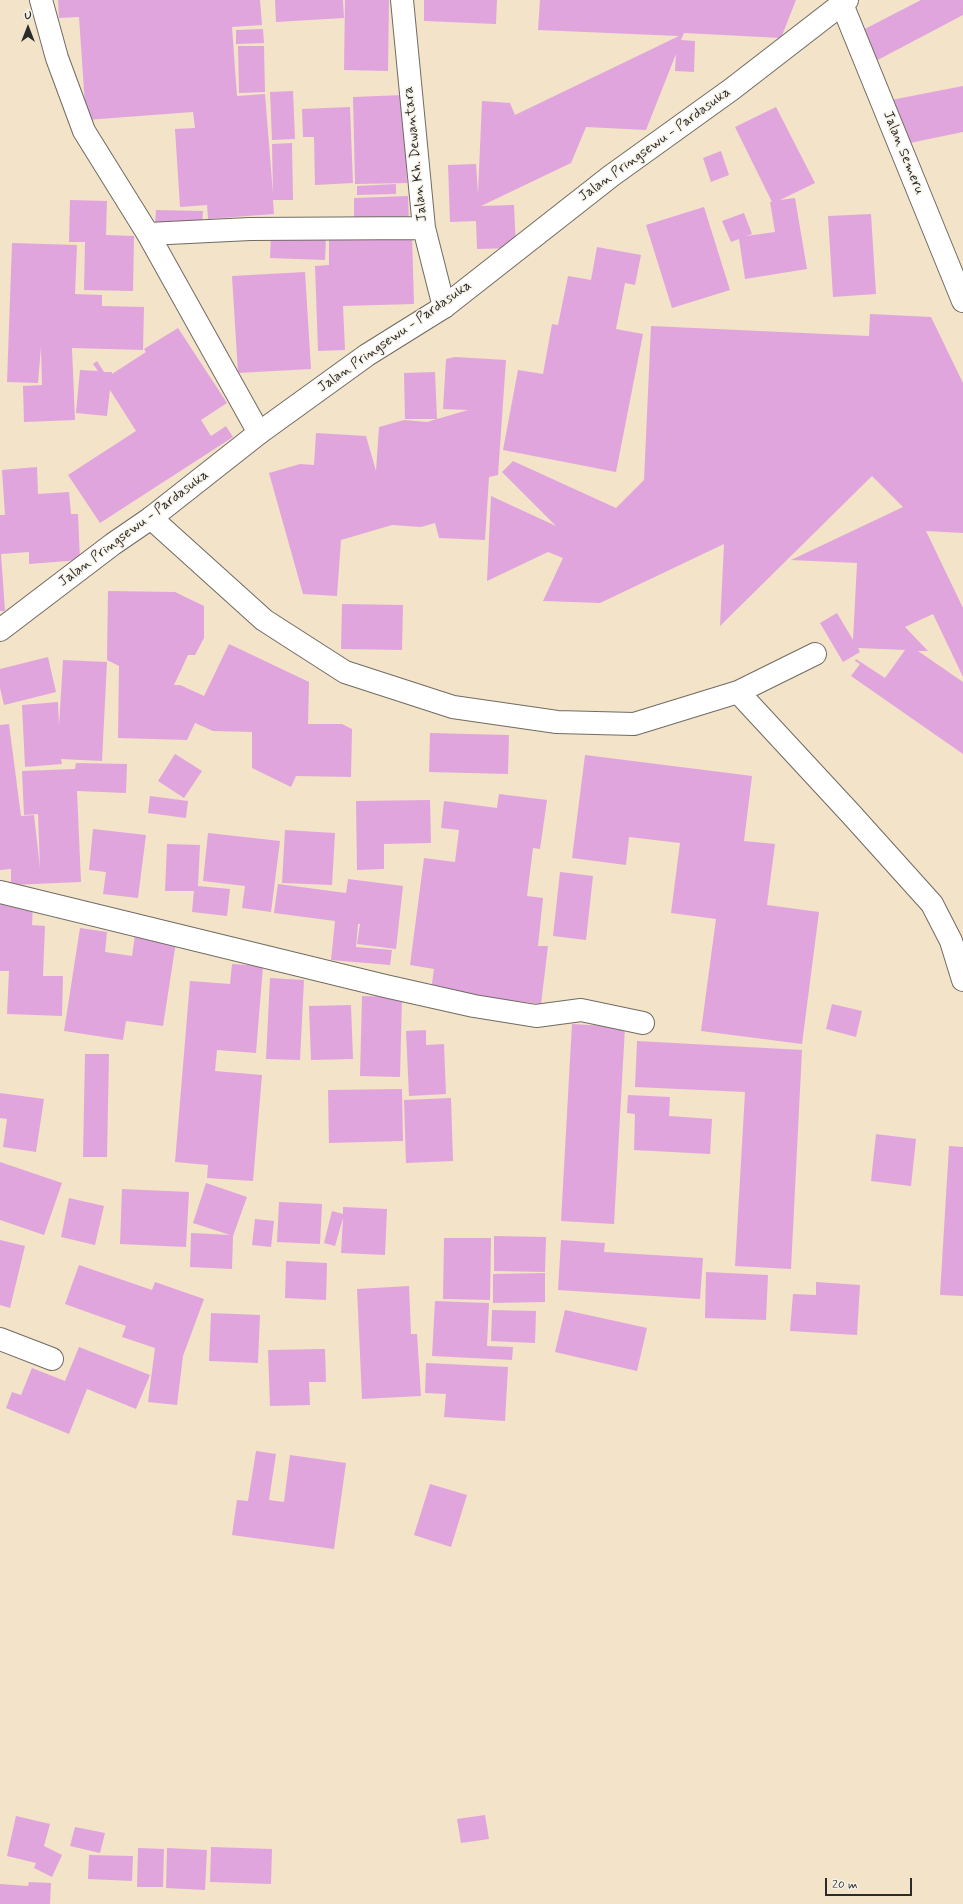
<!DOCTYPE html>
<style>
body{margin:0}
#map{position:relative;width:963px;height:1904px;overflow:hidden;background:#f2e3c9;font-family:Mynerve,sans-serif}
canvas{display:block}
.north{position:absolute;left:8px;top:8px;width:40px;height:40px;-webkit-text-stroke:3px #f7f3e8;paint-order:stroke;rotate:0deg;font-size:11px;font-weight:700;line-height:16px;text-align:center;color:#2b2b2b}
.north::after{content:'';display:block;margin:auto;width:14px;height:18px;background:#2b2b2b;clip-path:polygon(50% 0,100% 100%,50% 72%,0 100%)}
.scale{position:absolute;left:825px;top:1878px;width:87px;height:18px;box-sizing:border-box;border:2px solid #2b2b2b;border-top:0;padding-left:5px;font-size:12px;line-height:14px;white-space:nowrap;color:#2b2b2b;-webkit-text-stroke:3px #f7f3e8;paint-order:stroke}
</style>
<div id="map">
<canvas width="963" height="1904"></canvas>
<div class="north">U</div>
<div class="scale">20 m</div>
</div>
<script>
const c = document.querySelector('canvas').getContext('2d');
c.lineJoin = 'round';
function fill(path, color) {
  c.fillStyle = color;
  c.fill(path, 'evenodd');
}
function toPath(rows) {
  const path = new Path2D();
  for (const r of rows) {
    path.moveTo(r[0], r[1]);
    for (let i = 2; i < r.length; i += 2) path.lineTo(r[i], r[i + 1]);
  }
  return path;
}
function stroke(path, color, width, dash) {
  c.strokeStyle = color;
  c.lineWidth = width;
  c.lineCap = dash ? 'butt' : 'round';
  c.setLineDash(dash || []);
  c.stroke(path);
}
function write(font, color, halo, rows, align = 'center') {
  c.font = font + ' Mynerve,sans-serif';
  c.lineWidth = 3;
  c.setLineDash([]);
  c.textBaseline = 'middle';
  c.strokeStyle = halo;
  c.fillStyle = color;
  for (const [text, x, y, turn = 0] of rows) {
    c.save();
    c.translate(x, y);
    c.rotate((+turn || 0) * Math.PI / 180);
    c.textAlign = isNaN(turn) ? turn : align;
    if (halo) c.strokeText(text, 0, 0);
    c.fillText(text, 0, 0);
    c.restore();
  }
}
const building = toPath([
 [58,0,260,0,262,25,232,27,237,96,265,94,273,194,272,144,292,143,293,200,273,200,274,214,208,219,207,205,180,207,175,129,195,128,193,112,86,120,79,17,59,18],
 [275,0,343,0,344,18,276,22],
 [345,0,389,0,388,71,344,70],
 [424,0,497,0,496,24,424,21],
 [540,0,796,0,781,38,684,33,681,40,695,41,694,72,675,71,676,54,646,130,586,127,571,163,481,206,514,205,516,248,477,249,476,221,450,222,448,165,476,164,478,194,482,101,510,103,515,115,679,36,538,30],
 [921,0,963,0,963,15,872,63,857,33],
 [263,29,264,43,236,44,236,30],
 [238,46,264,46,265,92,239,93],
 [963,86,963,132,900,145,891,100],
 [293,91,295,139,272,140,270,92],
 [404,95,407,183,355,184,353,97],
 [350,107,353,183,315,185,314,137,303,137,302,109],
 [776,107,815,183,780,200,795,198,807,269,745,279,739,239,731,242,722,221,744,213,752,234,746,236,775,232,770,202,772,202,735,127],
 [721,151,729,175,711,182,703,158],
 [396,184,396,194,357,195,357,186],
 [408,196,409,222,354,223,354,198],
 [70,200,107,201,106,235,134,236,133,291,84,290,85,242,69,242],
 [704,207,730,290,672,308,646,225],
 [156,210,203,211,202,227,155,225],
 [871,214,876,294,833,297,828,216],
 [271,234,326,236,325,260,270,258],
 [412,235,414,304,343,306,345,350,318,351,315,266,329,265,329,238],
 [12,243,77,245,75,294,102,295,102,306,144,307,143,350,72,348,75,420,24,422,23,386,42,385,41,347,38,383,7,382],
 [597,247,641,255,635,285,625,283,616,329,643,334,616,472,503,450,518,370,543,374,552,324,558,325,568,276,591,280],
 [305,272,311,369,238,373,232,276],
 [870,314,931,317,963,383,963,533,926,531,963,608,963,677,933,614,905,627,928,651,918,651,963,682,963,754,851,676,860,664,855,661,856,659,885,678,905,650,858,648,860,652,843,662,820,623,837,613,853,640,857,563,791,560,903,507,872,476,720,626,724,544,600,603,543,601,563,558,548,552,487,581,491,496,556,526,502,472,513,461,616,508,644,480,651,326,869,336],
 [178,328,227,403,201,420,211,436,226,426,233,437,100,523,68,475,136,431,110,390,107,416,76,413,80,370,98,371,93,364,97,361,104,372,112,372,112,374,146,352,144,349],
 [455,357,506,360,498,475,489,477,485,540,439,538,435,523,421,527,392,525,341,540,337,596,303,594,269,473,300,464,314,465,316,433,366,436,376,471,379,427,404,420,427,422,468,410,443,409,446,359],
 [435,372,437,419,405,419,404,373],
 [37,467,38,494,69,492,71,514,78,514,80,560,29,564,29,552,1,554,5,611,0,611,0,515,5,515,2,470],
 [108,591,175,592,204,606,204,638,195,655,188,655,174,685,180,685,204,696,229,644,309,682,308,724,342,724,352,729,351,777,296,776,291,787,252,768,252,732,213,731,195,723,187,740,118,738,119,666,107,660],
 [342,604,403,605,402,650,341,649],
 [48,657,56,692,4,705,0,688,0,669],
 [63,660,107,662,102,761,61,759,62,764,25,767,22,705,58,702,59,726],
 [9,724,21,816,34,815,40,868,38,814,24,815,22,771,75,769,76,763,127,764,126,793,77,791,81,882,11,885,11,869,0,870,0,725],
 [430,733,509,735,508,774,429,772],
 [175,754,202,771,184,798,158,781],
 [585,755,752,776,744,841,775,844,767,905,819,912,802,1044,701,1031,716,919,671,913,680,843,629,837,626,865,572,858],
 [499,794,547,800,540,849,533,848,527,896,543,898,538,946,548,946,541,1004,431,991,434,969,410,965,424,858,455,862,459,830,441,828,444,801,497,808],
 [150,796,188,801,186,818,148,813],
 [430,800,431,843,384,844,384,869,357,870,356,801],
 [93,829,146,835,138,898,103,894,106,872,89,870],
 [285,830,335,833,332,885,282,883],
 [208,833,280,841,271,912,242,908,245,886,203,881],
 [167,844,200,845,198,886,230,889,227,916,192,912,194,891,165,891],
 [560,872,593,876,586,940,553,936],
 [348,879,403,886,396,949,357,944,360,924,358,924,356,947,392,950,390,965,331,960,335,921,274,913,278,884,346,893],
 [0,902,33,903,32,925,45,926,43,976,63,976,62,1016,7,1014,9,971,0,971],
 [80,928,107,932,105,952,132,956,135,935,176,942,163,1026,126,1021,123,1040,64,1031],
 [232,964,263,966,256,1053,217,1050,215,1071,262,1075,253,1181,207,1178,208,1165,175,1162,190,981,230,984],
 [270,978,304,980,300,1060,266,1059],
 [362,996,402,997,400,1077,360,1076],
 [832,1004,862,1011,856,1037,826,1029],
 [351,1005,353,1059,311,1060,309,1006],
 [572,1024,625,1027,614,1224,561,1221],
 [426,1030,426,1045,444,1044,446,1094,409,1096,406,1031],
 [637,1041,802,1050,791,1269,735,1266,745,1092,635,1087],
 [85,1054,109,1054,107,1157,83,1157],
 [402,1089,403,1141,329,1143,328,1090],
 [0,1093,44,1099,36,1152,3,1147,7,1119,0,1118],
 [628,1095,670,1097,669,1116,712,1119,710,1154,634,1150,635,1114,627,1113],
 [451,1098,453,1161,406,1163,404,1100],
 [876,1134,916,1139,911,1186,871,1181],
 [949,1146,963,1147,963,1296,940,1295],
 [0,1162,62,1183,44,1235,0,1220],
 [206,1183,247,1197,233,1236,232,1269,190,1267,191,1233,230,1235,193,1223],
 [122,1189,189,1192,186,1247,120,1244],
 [69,1198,104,1206,95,1245,61,1237],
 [279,1202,322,1204,320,1244,277,1242],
 [343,1207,387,1209,385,1255,341,1253,343,1218,335,1246,324,1243,332,1211,343,1214],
 [255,1219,274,1221,271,1247,252,1245],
 [494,1236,546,1237,545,1272,494,1271],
 [444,1238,491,1238,490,1300,443,1299],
 [0,1240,25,1246,10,1308,0,1305],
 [561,1240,605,1243,604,1252,703,1258,700,1299,558,1290],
 [286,1261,327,1263,326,1300,285,1298],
 [79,1265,152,1290,155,1282,204,1299,183,1356,177,1405,148,1402,155,1348,122,1337,126,1326,65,1304],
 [706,1272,768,1275,766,1320,705,1318],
 [545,1273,545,1302,493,1303,493,1274],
 [816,1282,860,1285,857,1335,790,1331,793,1294,816,1295],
 [409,1286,411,1334,417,1334,421,1396,362,1399,357,1289],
 [435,1301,489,1303,487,1346,513,1347,512,1360,432,1356],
 [492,1310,536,1311,535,1343,491,1341],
 [565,1310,647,1328,637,1371,555,1352],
 [211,1313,260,1315,258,1363,209,1361],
 [79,1347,150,1375,136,1409,87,1389,69,1434,6,1408,12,1392,21,1395,32,1368,65,1381],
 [325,1349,326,1382,309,1382,310,1405,270,1406,268,1350],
 [426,1363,508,1367,505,1421,444,1417,446,1394,425,1393],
 [256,1451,276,1454,269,1500,284,1502,290,1455,346,1463,334,1549,232,1535,237,1500,248,1501],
 [430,1484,467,1495,451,1547,414,1535],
 [485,1815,489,1839,461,1843,457,1819],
 [16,1816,50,1824,44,1846,62,1855,52,1877,34,1868,36,1863,7,1856],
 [75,1827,105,1833,100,1853,70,1846],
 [211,1847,272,1849,271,1884,210,1882],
 [138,1848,164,1849,163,1887,137,1887],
 [167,1848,207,1850,205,1890,166,1888],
 [89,1855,133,1856,132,1881,88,1879],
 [29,1882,51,1883,50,1904,0,1904,0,1884,28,1886]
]);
const minor = toPath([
 [41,0,57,58,84,131,148,234,259,433],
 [402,0,424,228,444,307],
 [842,4,963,301],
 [148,234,250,229,424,228],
 [151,518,264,620,345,672,453,707,557,722,634,724,738,692,815,654],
 [738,692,851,814,932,904,951,941,963,980],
 [0,892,385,986,474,1006,536,1016,581,1010,643,1023],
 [0,1339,52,1359]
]);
const primary = toPath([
 [0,630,113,544,151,518,259,433,367,355,444,307,611,176,732,89,847,0]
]);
const streetNames = [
 ["Jalan Pringsewu - Pardasuka",655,145,-36],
 ["Jalan Semeru",903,153,68],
 ["Jalan Kh. Dewantara",416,154,-96],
 ["Jalan Pringsewu - Pardasuka",395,337,-35],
 ["Jalan Pringsewu - Pardasuka",134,529,-37]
];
fill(building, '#e1a5dd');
stroke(minor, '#716b62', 24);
stroke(primary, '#716b62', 24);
stroke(minor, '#fff', 22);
stroke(primary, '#fff', 22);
write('14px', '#2b2b2b', '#f7f3e8', streetNames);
</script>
